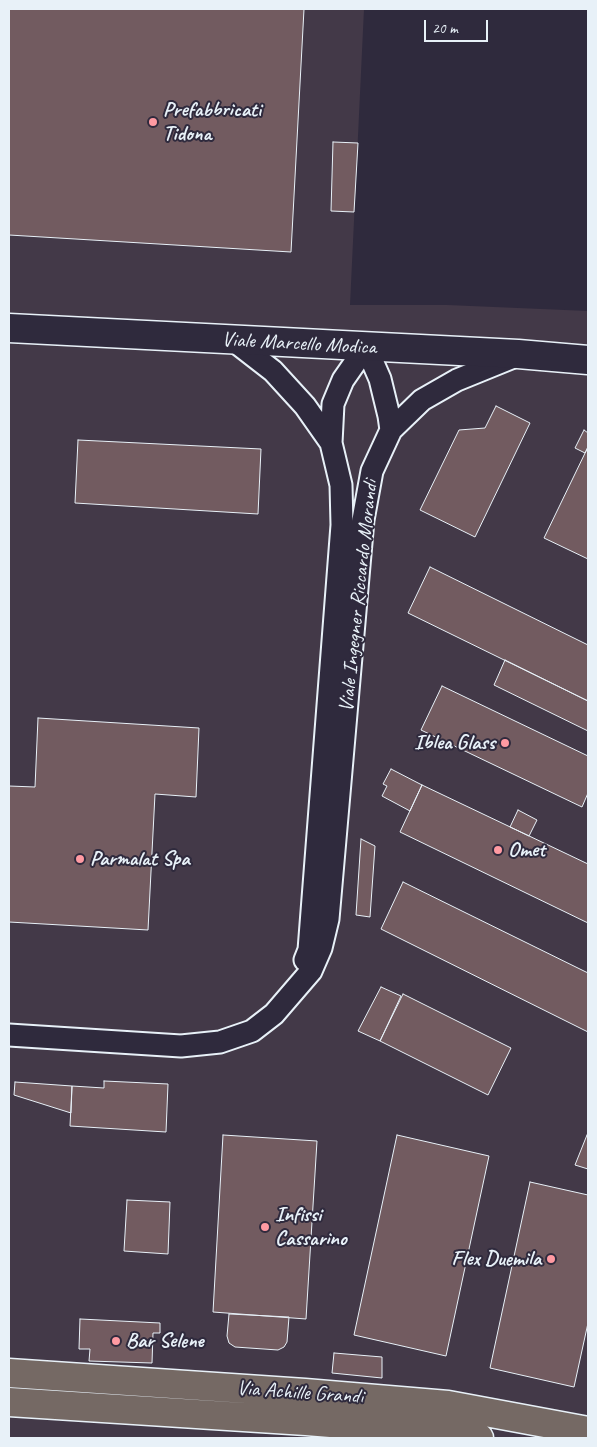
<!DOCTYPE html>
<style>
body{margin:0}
#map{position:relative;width:597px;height:1447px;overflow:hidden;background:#2f2a3d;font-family:Caveat,sans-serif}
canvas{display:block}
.frame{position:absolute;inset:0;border:10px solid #e8f1f8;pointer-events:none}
.scale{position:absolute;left:424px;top:20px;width:64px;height:22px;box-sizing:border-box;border:2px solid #e8f1f8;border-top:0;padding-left:6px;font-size:15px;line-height:18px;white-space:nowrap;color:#e8f1f8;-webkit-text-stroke:4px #2f2a3d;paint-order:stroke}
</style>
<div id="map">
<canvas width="597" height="1447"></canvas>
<div class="frame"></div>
<div class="scale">20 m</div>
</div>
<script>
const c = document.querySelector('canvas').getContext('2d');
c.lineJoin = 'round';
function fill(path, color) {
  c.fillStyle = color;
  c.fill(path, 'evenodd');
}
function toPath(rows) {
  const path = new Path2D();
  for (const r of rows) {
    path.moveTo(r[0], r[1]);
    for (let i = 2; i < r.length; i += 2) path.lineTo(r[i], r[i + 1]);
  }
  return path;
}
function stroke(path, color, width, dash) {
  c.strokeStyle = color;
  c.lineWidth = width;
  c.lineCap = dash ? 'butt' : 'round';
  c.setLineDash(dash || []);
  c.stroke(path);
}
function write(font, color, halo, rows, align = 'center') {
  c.font = font + ' Caveat,sans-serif';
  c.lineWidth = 4;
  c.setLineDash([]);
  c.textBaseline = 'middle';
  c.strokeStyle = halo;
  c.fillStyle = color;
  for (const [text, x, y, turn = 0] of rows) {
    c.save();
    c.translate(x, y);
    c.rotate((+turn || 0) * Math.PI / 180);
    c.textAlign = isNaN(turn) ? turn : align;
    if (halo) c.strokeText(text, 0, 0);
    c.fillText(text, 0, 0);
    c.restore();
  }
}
const built = toPath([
 [9,9,364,9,350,305,447,305,588,311,588,1438,9,1438]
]);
const building = toPath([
 [9,9,304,9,291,252,9,235,9,9],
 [333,142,358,143,354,212,331,211,333,142],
 [496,406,530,423,475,537,420,510,459,430,485,428,496,406],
 [584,430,588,433,588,447,585,453,575,448,584,430],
 [78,440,261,449,258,514,75,503,78,440],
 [588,447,588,559,544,538,588,447],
 [430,567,588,645,588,701,408,613,430,567],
 [505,660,588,701,588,731,494,685,505,660],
 [442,686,588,756,588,793,582,807,421,730,442,686],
 [38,718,199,728,196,797,155,794,148,930,9,922,9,786,35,787,38,718],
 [391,769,422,785,410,811,382,796,387,786,383,784,391,769],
 [422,785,588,864,588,923,400,832,422,785],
 [518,810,537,820,529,836,510,827,518,810],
 [361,839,375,846,370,917,356,915,361,839],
 [403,882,588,973,588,1032,381,929,403,882],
 [381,987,401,996,380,1041,358,1031,381,987],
 [403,994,511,1048,488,1095,380,1041,403,994],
 [104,1081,168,1084,166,1132,70,1126,72,1086,104,1088,104,1081],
 [15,1082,72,1086,71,1113,14,1095,15,1082],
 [223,1135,317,1141,306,1319,213,1312,223,1135],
 [397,1135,489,1156,446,1356,354,1335,397,1135],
 [587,1135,588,1135,588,1169,575,1165,587,1135],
 [530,1182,588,1195,588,1323,574,1387,490,1368,530,1182],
 [127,1200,170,1202,168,1254,124,1251,127,1200],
 [229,1314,289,1317,287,1342,284,1347,278,1350,235,1347,229,1343,227,1336,229,1314],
 [80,1319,160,1323,160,1333,153,1333,152,1363,89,1361,90,1349,79,1349,80,1319],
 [334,1353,382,1357,382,1378,332,1373,334,1353]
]);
const street = toPath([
 [233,340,273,371,305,406,331,443],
 [391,430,422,400,457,380,516,356],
 [305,960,309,950,342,525,341,485,331,443,333,404,343,380,366,347],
 [9,1035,181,1046,220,1042,252,1031,274,1014,311,971,321,948,328,919,363,520,372,471,391,430,389,416,380,379,366,347]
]);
const secondary = toPath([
 [9,328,518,354,588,360]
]);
const primary = toPath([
 [9,1373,305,1393,448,1405,588,1431],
 [9,1402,306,1421,454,1433,479,1438]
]);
const markers = [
 [153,122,5,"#ff9aa2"],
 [505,743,5,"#ff9aa2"],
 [498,850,5,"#ff9aa2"],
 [80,859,5,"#ff9aa2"],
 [265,1227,5,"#ff9aa2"],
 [551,1259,5,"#ff9aa2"],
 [116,1341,5,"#ff9aa2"]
];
const poiNames = [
 ["Prefabbricati",163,110],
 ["Tidona",163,134],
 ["Iblea Glass",495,743,"right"],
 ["Omet",508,850],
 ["Parmalat Spa",90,859],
 ["Infissi",275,1215],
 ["Cassarino",275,1239],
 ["Flex Duemila",541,1259,"right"],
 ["Bar Selene",126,1341]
];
const streetNames = [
 ["Viale Marcello Modica",299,344,3],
 ["Viale Ingegner Riccardo Morandi",359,596,-84],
 ["Via Achille Grandi",300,1393,4]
];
fill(built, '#433948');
fill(building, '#725b60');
stroke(building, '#e8f1f8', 1);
stroke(street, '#e8f1f8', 25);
stroke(secondary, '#e8f1f8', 31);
stroke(primary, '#e8f1f8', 31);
stroke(street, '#2f2a3d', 21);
stroke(secondary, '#2f2a3d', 28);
stroke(primary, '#756964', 28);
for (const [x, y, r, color] of markers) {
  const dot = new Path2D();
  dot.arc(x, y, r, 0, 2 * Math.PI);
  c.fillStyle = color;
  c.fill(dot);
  stroke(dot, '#2f2a3d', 2);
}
write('bold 21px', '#e8f1f8', '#2f2a3d', poiNames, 'left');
write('21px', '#e8f1f8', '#2f2a3d', streetNames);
</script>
